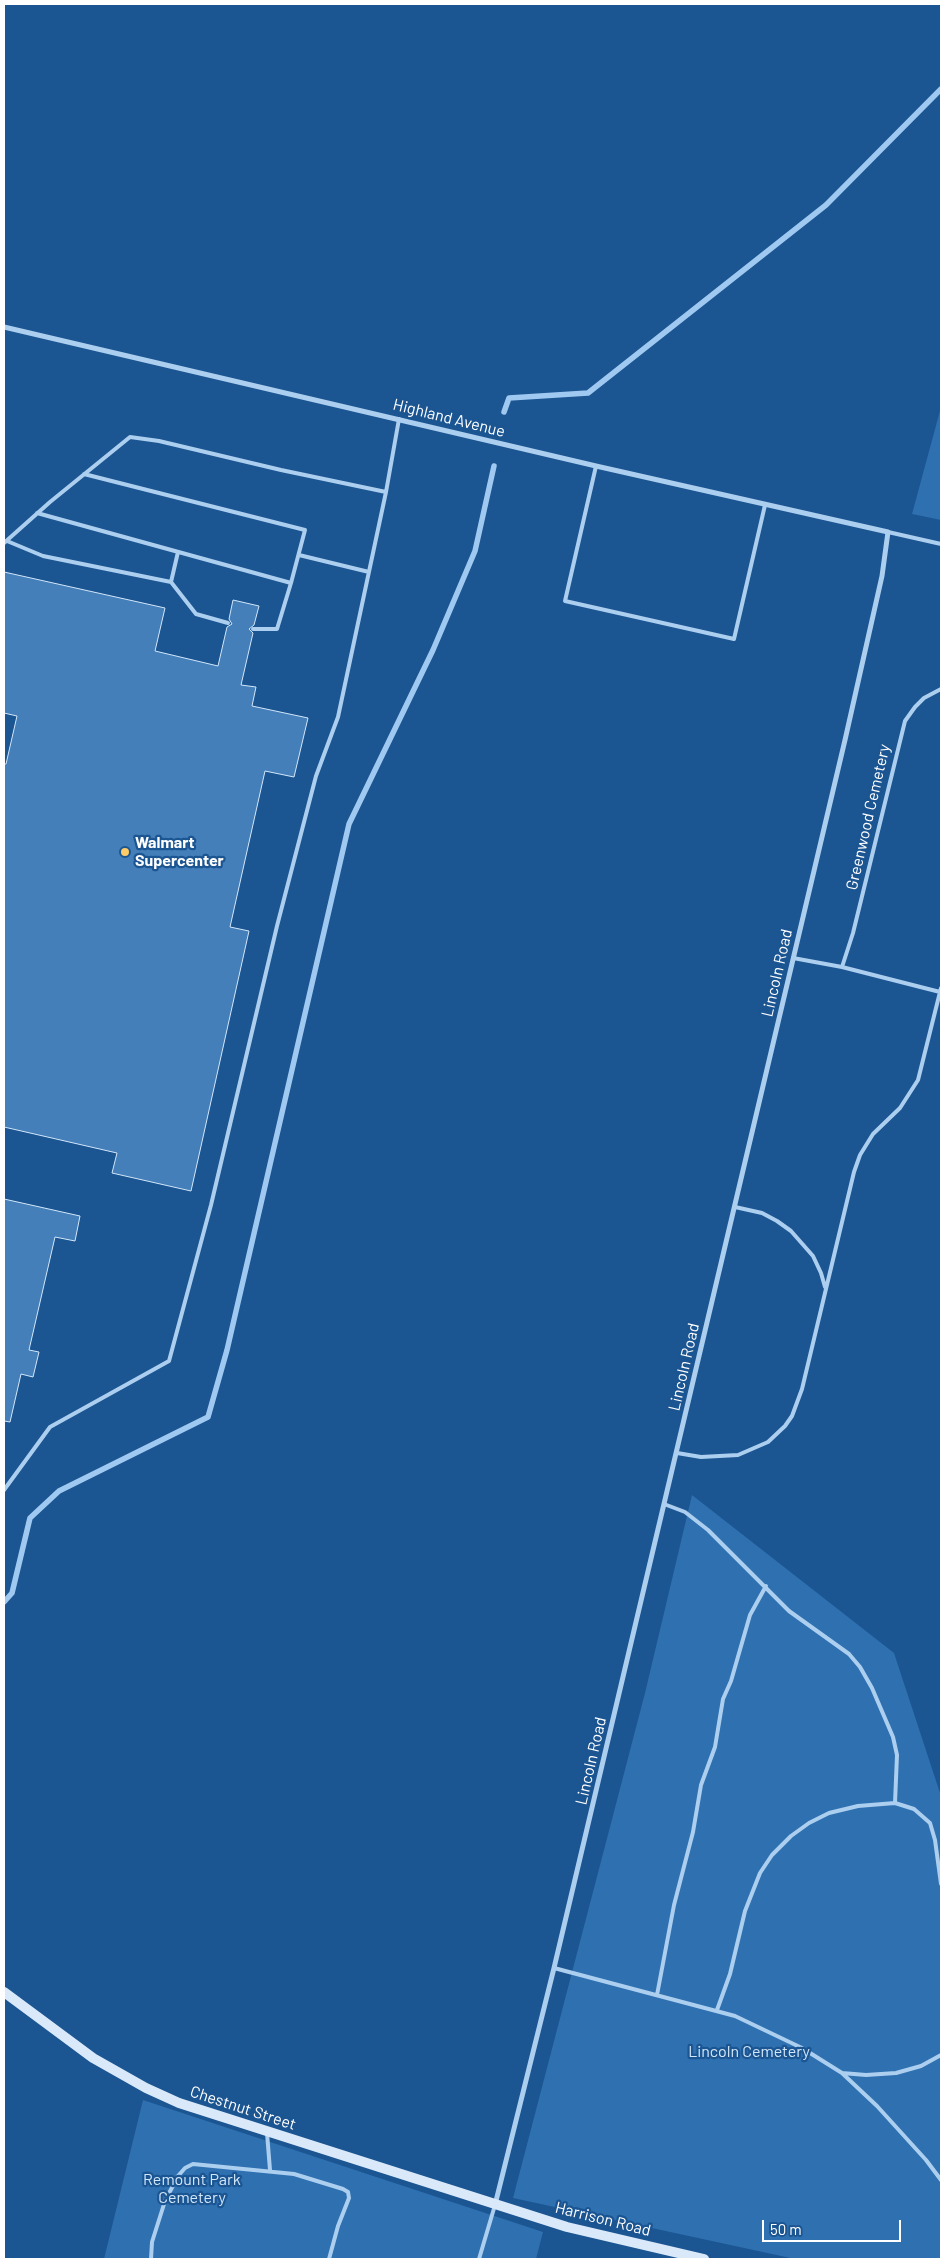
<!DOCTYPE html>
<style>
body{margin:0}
#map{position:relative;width:945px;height:2263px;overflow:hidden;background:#1b5592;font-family:Barlow,sans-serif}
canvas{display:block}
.frame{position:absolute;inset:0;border:5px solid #fff;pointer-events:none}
.scale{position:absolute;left:762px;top:2220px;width:139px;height:22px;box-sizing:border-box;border:2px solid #fff;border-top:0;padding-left:6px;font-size:15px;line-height:18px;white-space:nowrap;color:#fff;-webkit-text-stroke:4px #1b5592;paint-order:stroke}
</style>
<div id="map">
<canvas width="945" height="2263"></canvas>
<div class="frame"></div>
<div class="scale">50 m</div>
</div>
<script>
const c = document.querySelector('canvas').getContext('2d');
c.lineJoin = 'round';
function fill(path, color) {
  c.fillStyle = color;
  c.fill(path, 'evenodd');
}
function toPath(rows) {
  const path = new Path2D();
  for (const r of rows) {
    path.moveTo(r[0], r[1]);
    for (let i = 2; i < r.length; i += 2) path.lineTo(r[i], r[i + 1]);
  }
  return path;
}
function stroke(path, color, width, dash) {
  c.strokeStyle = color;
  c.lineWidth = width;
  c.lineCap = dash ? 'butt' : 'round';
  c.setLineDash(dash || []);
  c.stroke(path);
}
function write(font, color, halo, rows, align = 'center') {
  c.font = font + ' Barlow,sans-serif';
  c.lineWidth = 4.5;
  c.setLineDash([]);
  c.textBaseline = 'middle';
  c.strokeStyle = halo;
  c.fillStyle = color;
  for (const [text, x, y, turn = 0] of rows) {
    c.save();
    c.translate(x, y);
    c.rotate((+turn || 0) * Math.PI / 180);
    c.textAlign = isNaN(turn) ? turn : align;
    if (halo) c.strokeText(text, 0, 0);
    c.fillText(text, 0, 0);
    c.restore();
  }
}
const green = toPath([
 [941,407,941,520,912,514],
 [692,1495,894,1653,941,1796,941,2259,795,2259,513,2198,645,1693],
 [143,2100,543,2232,536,2259,104,2259]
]);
const stream = toPath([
 [504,412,509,398,588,393,826,205,941,89],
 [4,1602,12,1593,30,1518,59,1491,208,1417,227,1350,349,824,433,650,475,551,494,466]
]);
const building = toPath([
 [4,572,165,608,155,651,218,666,227,627,232,624,229,619,233,600,259,606,254,625,249,629,253,633,241,685,256,687,252,706,308,718,294,777,265,771,230,927,249,931,191,1191,112,1173,117,1153,4,1127,4,764,6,764,17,716,4,713,4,572],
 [4,1199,80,1216,75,1241,55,1237,29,1350,39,1352,33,1377,21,1374,10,1422,4,1421,4,1199]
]);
const lane = toPath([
 [596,466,565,601,734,639,765,505],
 [37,513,291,583,305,530,84,474],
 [888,532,941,544],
 [7,541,43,556,171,582,178,552],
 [4,543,50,502,130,437,159,441,281,470,386,492,399,419],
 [299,555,369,572],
 [171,582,196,614,228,623],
 [253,629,277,629,291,583],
 [793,958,842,967,940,992],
 [842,967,853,933,905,721,915,707,924,698,941,689],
 [735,1207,762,1213,777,1221,791,1231,813,1256,821,1273,825,1287],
 [677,1453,701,1457,738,1455,768,1442,785,1426,792,1416,802,1389,854,1172,860,1155,873,1134,900,1108,918,1080,941,988],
 [4,1490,50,1427,169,1361,211,1205,277,926,316,776,338,717,386,492],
 [664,1504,685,1512,708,1530,789,1611,849,1654,860,1667,872,1688,893,1737,897,1755,895,1803],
 [554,1968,735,2016,802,2048,842,2073,866,2075,896,2073,921,2066,941,2055],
 [657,1995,674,1905,693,1832,701,1785,715,1747,723,1699,731,1681,750,1615,766,1586],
 [717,2010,730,1974,745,1911,760,1873,772,1855,791,1836,809,1823,829,1813,858,1806,895,1803,914,1809,930,1823,935,1840,941,1884],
 [843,2074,877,2106,926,2160,941,2180],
 [267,2133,270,2170],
 [151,2259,152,2242,165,2201,178,2176,185,2168,193,2164,294,2174,343,2189,348,2192,349,2198,338,2226,329,2259],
 [479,2259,495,2205]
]);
const street = toPath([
 [4,327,596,466,888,532,882,576,845,740,554,1968,495,2205]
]);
const secondary = toPath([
 [4,1992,93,2058,146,2088,179,2103,567,2227,704,2259]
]);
const markers = [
 [125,852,5,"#ffcc6a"]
];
const streetNames = [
 ["Highland Avenue",449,418,14],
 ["Greenwood Cemetery",868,817,-77],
 ["Lincoln Road",777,973,-77],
 ["Lincoln Road",684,1367,-77],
 ["Lincoln Road",591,1761,-77],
 ["Chestnut Street",243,2108,18],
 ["Harrison Road",603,2219,14]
];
const poiNames = [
 ["Walmart",135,843],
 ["Supercenter",135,861]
];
const parkNames = [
 ["Lincoln Cemetery",749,2052],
 ["Remount Park",192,2180],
 ["Cemetery",192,2198]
];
fill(green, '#2e70b0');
stroke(stream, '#9fc9f1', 5.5);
fill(building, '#447fb9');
stroke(building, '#d2e7fa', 1);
stroke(lane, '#acceef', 4);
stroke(street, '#acceef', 5);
stroke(secondary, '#d9e9fa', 10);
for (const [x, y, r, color] of markers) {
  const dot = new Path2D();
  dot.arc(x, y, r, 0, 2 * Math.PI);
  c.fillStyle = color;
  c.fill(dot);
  stroke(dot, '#1b5592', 2);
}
write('16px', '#fff', '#1b5592', streetNames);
write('bold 16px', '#fff', '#1b5592', poiNames, 'left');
write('16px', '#d2e7fa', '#1b5592', parkNames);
</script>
